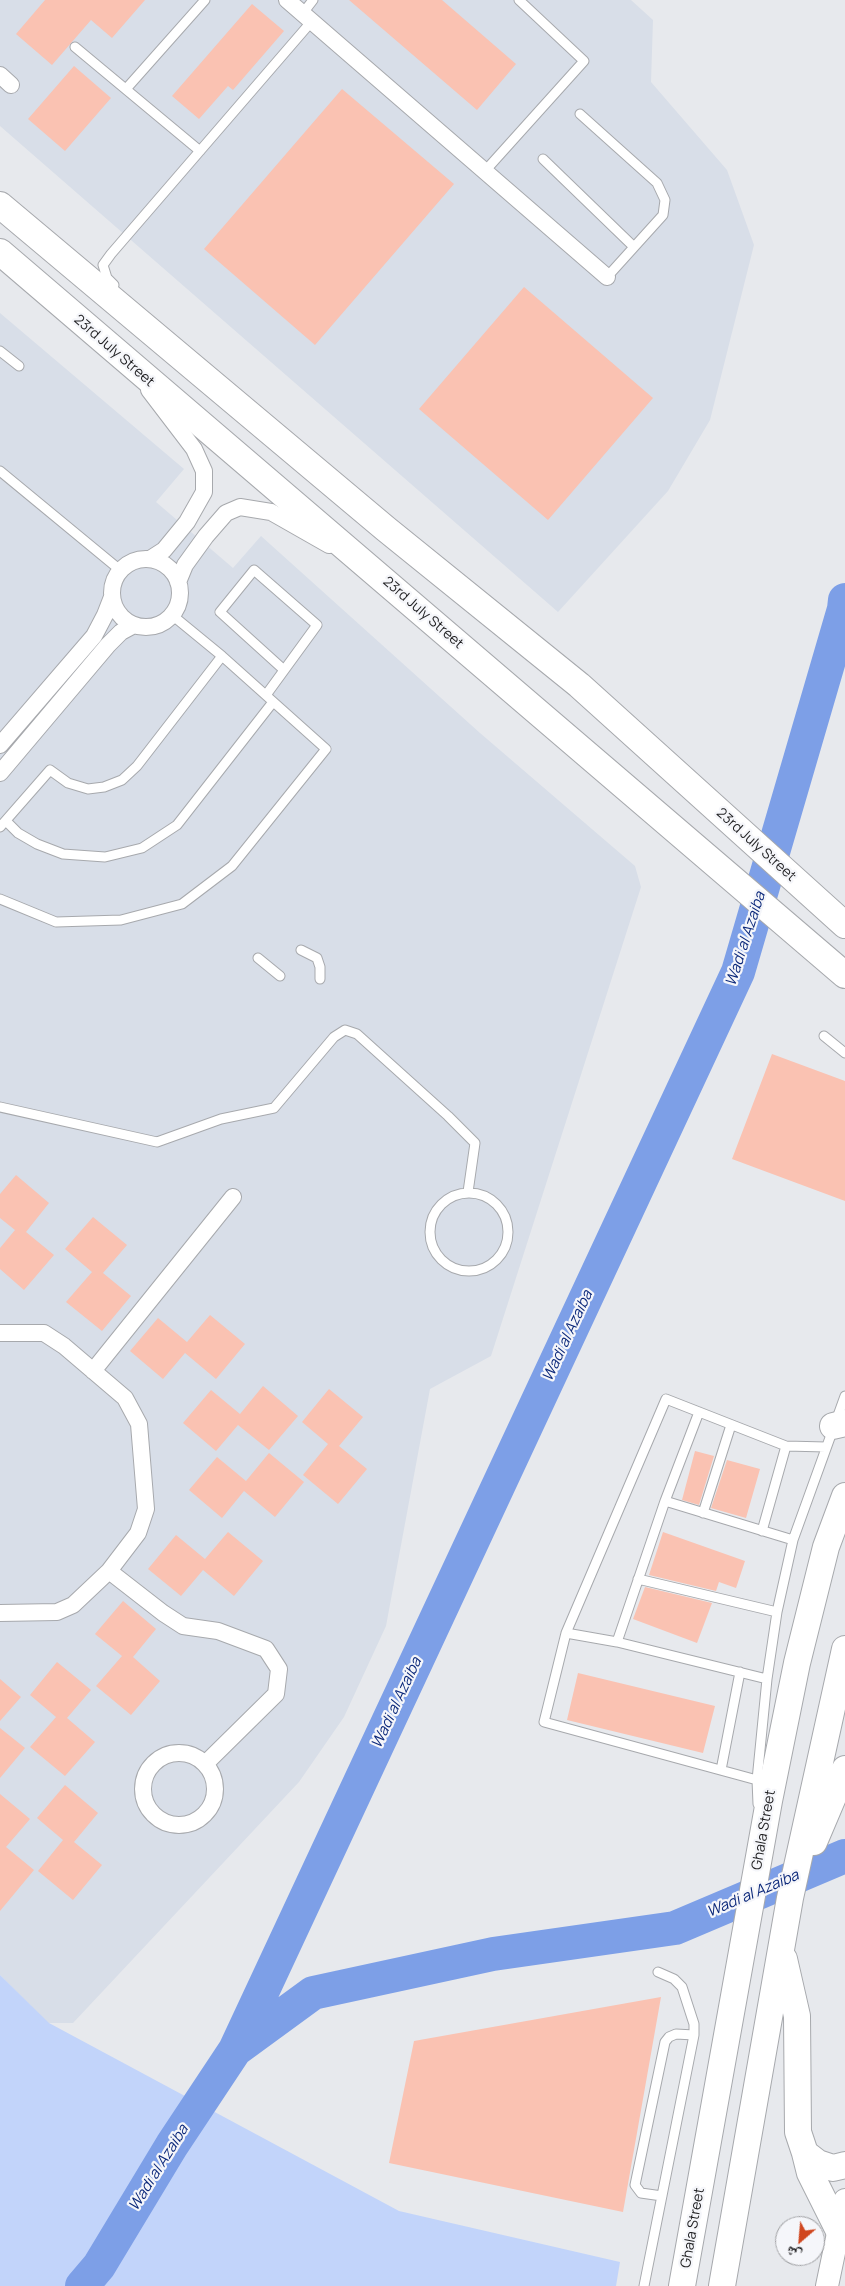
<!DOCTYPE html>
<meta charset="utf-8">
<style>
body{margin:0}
#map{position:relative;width:845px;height:2286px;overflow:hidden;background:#e7e9ed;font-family:Manrope,"Noto Naskh Arabic",sans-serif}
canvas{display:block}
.north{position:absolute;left:775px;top:2216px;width:50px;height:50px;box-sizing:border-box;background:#f5f6fa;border:1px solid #9fa0a3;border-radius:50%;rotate:207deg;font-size:14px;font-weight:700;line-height:20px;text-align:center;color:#1f1f21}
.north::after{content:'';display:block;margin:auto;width:18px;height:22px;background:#d0471f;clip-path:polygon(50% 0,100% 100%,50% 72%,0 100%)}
</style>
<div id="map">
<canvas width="845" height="2286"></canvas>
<div class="north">ش</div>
</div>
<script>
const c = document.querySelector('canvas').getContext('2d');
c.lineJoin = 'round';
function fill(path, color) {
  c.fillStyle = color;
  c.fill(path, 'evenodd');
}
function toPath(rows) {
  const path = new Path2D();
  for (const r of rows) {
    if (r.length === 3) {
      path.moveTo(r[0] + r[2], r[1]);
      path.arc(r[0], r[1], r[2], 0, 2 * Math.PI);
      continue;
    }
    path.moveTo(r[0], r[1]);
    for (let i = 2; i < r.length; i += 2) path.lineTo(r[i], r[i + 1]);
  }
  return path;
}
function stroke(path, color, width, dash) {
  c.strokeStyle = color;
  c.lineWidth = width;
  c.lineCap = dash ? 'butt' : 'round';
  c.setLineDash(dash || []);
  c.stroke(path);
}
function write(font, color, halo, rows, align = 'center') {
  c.font = font + ' Manrope,sans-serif';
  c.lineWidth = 4.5;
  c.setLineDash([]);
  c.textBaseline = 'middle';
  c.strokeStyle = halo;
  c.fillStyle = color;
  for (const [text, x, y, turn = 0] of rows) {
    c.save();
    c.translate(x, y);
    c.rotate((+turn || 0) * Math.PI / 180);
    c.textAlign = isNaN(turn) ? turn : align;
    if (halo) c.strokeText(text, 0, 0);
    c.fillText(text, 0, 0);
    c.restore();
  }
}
const built = toPath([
 [0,0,631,0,653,20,651,82,727,170,754,245,710,420,668,491,558,612,0,126],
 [0,313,184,469,156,502,233,568,261,536,480,733,635,866,641,887,491,1356,430,1389,386,1626,344,1717,299,1782,73,2023,48,2023,0,1975]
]);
const green = toPath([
 [0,1975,49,2023,399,2211,620,2262,616,2286,0,2286]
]);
const river = toPath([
 [235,2050,738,972,844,609,845,600],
 [82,2286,99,2266,172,2145,235,2050,313,1993,493,1954,675,1928,845,1856]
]);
const building = toPath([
 [45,0,145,0,112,38,91,20,52,65,16,34],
 [349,0,442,0,516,64,477,110],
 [252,4,284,31,233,90,228,86,199,119,172,96],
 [74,66,111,98,65,151,28,119],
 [342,89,454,184,315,345,204,249],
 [524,287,653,398,548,520,419,409],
 [772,1054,845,1081,845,1201,732,1159],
 [16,1175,49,1203,26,1232,54,1255,24,1290,0,1269,0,1248,15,1230,0,1218,0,1194],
 [93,1217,127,1245,103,1273,131,1296,102,1331,66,1302,92,1272,65,1249],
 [210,1315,245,1344,216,1379,185,1353,163,1379,130,1351,158,1318,187,1342],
 [263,1386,298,1416,269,1450,238,1425,216,1451,183,1423,211,1390,240,1414],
 [329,1389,363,1417,339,1446,367,1469,338,1504,303,1475,328,1444,302,1422],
 [695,1451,714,1456,699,1505,682,1500],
 [269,1453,304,1482,275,1517,244,1491,222,1518,189,1490,217,1457,246,1481],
 [727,1460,760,1469,746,1518,711,1508],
 [228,1532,263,1561,234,1596,203,1570,181,1596,148,1569,176,1535,205,1559],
 [663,1532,745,1561,736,1588,719,1582,716,1591,649,1575],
 [645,1587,712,1603,697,1643,633,1619],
 [123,1601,156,1629,133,1657,160,1681,131,1715,96,1686,122,1656,95,1634],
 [57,1662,91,1690,67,1718,95,1742,65,1776,30,1747,56,1717,30,1695],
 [578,1673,715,1706,703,1753,567,1720],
 [0,1679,21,1697,0,1721],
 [0,1728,25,1748,0,1778],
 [65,1785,98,1813,74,1842,102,1865,73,1900,38,1871,63,1840,37,1818],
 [0,1794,30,1819,6,1847,34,1870,0,1911],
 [661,1997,623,2212,389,2163,414,2041]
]);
const lane = toPath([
 [303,13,313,0],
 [75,47,200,151],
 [126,89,205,0],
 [580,114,657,183,665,200,663,215,607,277],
 [543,159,634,247],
 [485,171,584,61,519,0],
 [114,285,107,278,103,265,111,254,312,21],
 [0,351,19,366],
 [0,471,120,570],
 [266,695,317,625,254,570,220,612,284,670],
 [6,821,18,833,37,844,63,854,105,857,142,848,177,825,273,702],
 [0,827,50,770,68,783,88,789,104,787,122,780,137,766,222,656],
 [0,899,56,922,121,920,182,904,232,866,326,749,222,656,172,615],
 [301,950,317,958,320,967,320,979],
 [258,958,280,976],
 [824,1036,845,1053],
 [0,1107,157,1142,221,1119,274,1108,334,1037,345,1030,357,1034,448,1116,475,1143,468,1192],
 [469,1232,39],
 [699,1412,665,1501,793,1540],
 [703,1513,731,1425],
 [762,1531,786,1446],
 [638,1579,777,1612],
 [566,1633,666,1399,786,1446,826,1447],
 [617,1642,665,1501],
 [721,1770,740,1672],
 [757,1780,544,1722,566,1633,617,1642,767,1679],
 [758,1804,757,1780,767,1679,777,1612,793,1540,845,1396],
 [662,2196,641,2193,635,2185,665,2042,669,2037,676,2034,694,2035],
 [644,2286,694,2035,694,2024,682,1987,674,1979,658,1972]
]);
const street = toPath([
 [287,0,607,277],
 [0,75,11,85],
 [149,390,194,449,204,471,204,492,187,522,164,550,150,559],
 [146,593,34],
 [178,582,185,565,206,536,226,513,240,507,271,512,329,545],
 [0,745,94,636,105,615,112,597],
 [0,773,108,645,121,632,134,625],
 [0,1333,44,1333,64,1346,125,1398,139,1424,146,1509,138,1533,109,1571,73,1605,57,1612,0,1613],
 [93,1371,233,1197],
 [109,1571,163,1613,183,1626,218,1631,266,1649,279,1669,276,1694,205,1764],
 [179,1789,36]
]);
const secondary = toPath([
 [827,2286,845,2200]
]);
const primary = toPath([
 [0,205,386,529,579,685,845,925],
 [0,252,845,975],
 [833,1426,845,1423],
 [814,1842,845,1769],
 [784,1959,797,2016,798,2132,805,2153,818,2163,833,2168,845,2165],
 [805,2153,810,2173,840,2233],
 [682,2286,769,1801,797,1663,826,1547,845,1496],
 [722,2286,790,1898,845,1649]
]);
const streetNames = [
 ["23rd July Street",114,351,41],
 ["23rd July Street",423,613,41],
 ["23rd July Street",756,845,42],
 ["Ghala Street",764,1830,-80],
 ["Ghala Street",693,2228,-80]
];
const waterNames = [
 ["Wadi al Azaiba",746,939,-72],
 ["Wadi al Azaiba",568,1336,-65],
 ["Wadi al Azaiba",397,1703,-65],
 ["Wadi al Azaiba",753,1894,-23],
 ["Wadi al Azaiba",159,2168,-58]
];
fill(built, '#d8dee8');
fill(green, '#c2d4fa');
stroke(river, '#7d9fe7', 34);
fill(building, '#fac2b2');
stroke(lane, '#a7a9ad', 11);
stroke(street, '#a7a9ad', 18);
stroke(secondary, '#a7a9ad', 24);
stroke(primary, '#a7a9ad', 28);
stroke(lane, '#fff', 9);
stroke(street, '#fff', 16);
stroke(secondary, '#fff', 22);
stroke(primary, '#fff', 26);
write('14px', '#1f1f21', '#f5f6fa', streetNames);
write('italic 15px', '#0b287a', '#f5f6fa', waterNames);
</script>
